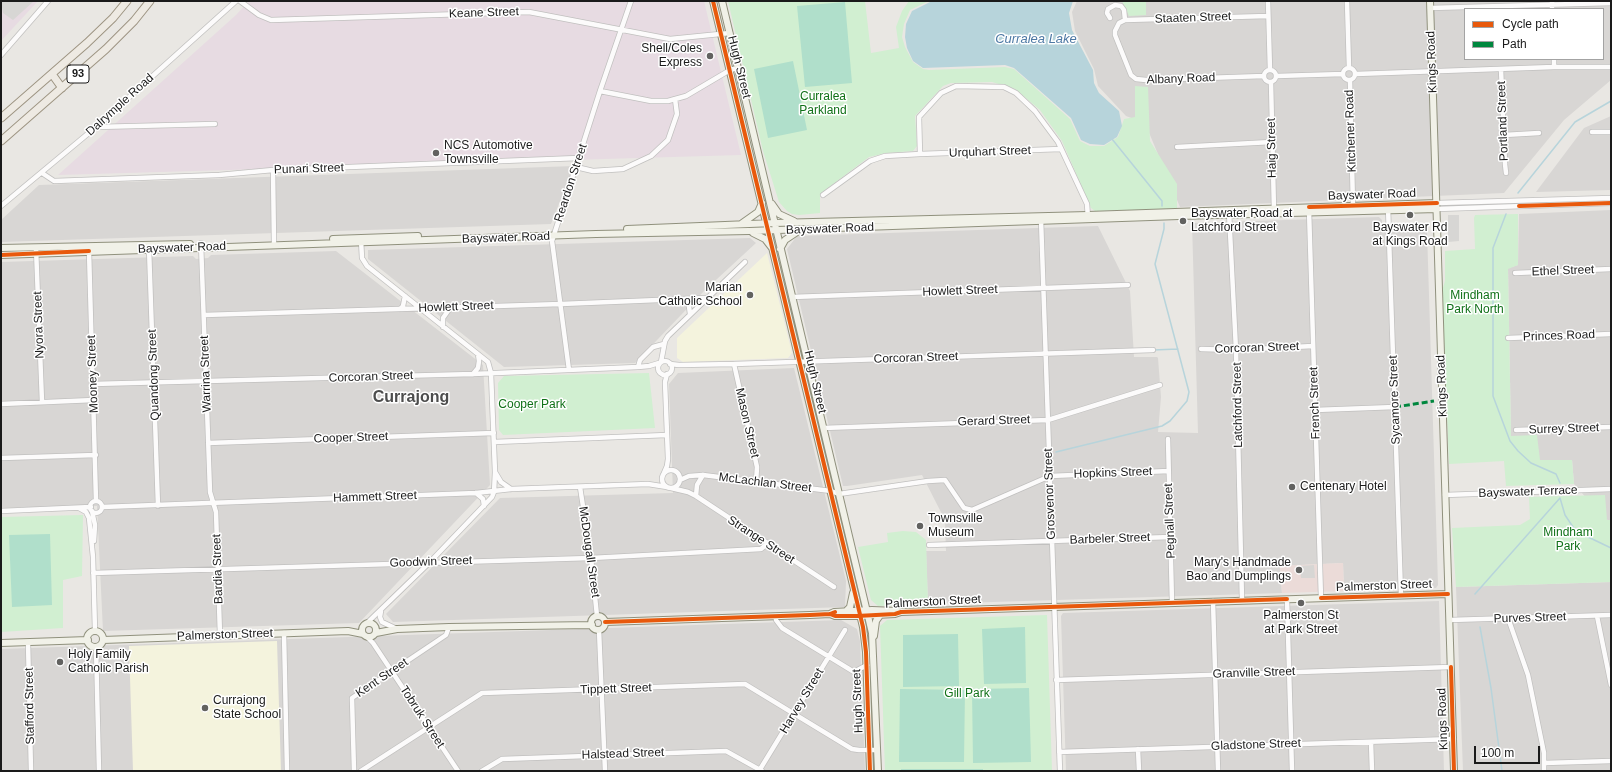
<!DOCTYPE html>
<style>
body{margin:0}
#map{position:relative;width:1612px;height:772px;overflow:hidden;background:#e9e7e3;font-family:Helvetica,sans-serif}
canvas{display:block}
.frame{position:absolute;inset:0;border:2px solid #1a1a1a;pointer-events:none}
.legend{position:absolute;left:1464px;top:8px;width:140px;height:52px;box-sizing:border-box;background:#fff;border:1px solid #a3a3a3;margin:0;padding:5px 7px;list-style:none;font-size:12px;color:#1a1a1a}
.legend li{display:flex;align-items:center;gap:8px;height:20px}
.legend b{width:20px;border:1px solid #a3a3a3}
.scale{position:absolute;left:1474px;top:746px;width:66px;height:18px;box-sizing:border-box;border:2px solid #1a1a1a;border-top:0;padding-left:5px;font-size:12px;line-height:14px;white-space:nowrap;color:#1a1a1a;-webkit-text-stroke:3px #fff;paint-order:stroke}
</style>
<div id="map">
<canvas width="1612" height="772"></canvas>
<div class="frame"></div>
<ul class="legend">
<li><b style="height:5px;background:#e8590c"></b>Cycle path</li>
<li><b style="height:5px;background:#00873e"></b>Path</li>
</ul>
<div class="scale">100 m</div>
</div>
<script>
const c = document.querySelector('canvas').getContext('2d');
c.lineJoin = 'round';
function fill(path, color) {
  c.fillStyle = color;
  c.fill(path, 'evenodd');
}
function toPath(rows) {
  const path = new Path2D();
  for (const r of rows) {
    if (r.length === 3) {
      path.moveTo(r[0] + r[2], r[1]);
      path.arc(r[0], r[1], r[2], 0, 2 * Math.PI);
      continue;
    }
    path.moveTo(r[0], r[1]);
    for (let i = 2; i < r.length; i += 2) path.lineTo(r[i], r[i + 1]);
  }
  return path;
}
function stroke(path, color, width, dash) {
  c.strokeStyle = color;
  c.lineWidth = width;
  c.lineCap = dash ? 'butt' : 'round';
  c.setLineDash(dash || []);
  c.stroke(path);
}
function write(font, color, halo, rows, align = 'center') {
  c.font = font + ' Helvetica,sans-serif';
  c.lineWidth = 3;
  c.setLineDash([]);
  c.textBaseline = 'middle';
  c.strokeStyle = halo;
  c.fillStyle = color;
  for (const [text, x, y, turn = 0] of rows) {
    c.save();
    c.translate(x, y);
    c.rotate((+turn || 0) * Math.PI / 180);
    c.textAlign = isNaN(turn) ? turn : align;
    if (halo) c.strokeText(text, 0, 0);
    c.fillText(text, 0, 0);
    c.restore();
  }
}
const residential = toPath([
 [1077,1,1611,1,1611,80,1564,120,1504,193,1180,207,1145,123,1126,116,1098,86,1094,69,1075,31,1072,12],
 [1465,9,1603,9,1603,59,1465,59],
 [1611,116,1611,190,1536,192,1584,128],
 [574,166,551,224,1,242,1,220,39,185],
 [1611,210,1611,522,1603,517,1574,484,1572,460,1539,460,1511,436,1508,268,1518,265,1519,214],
 [1379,217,1382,220,1382,232,1427,231,1438,585,1436,588,1344,591,1343,563,1280,566,1282,593,928,604,926,551,946,551,945,520,922,475,847,486,843,486,787,249,797,236,1098,226,1130,291,1134,357,1157,357,1158,358,1161,397,1158,432,1198,433,1192,223],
 [750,238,756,243,704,291,635,363,504,367,368,259,368,250],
 [336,251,483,365,490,485,359,623,103,631,97,506,1,508,1,262,193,256,196,259,208,258,211,255],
 [794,368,846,581,845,607,393,622,386,614,500,498,673,493,669,384,678,373],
 [1611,582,1611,771,1463,771,1456,587],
 [1439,601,1444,771,1066,771,1061,616,1063,613],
 [841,620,857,629,860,641,865,771,1,771,1,649]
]);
const commercial = toPath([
 [1343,563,1344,591,1282,593,1280,566]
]);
const industrial = toPath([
 [1,1,38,1,1,41],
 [249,1,704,1,741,155,58,175,236,15]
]);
const education = toPath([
 [767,253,792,353,788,358,683,362,677,358,677,338],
 [277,641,281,771,133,771,129,646]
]);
const religious = toPath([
 [2,1,34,1,13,20,3,13,1,2],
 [1448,215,1459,215,1459,241,1448,242],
 [1314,565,1315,578,1301,578,1300,566]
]);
const park = toPath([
 [728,1,865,1,871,53,899,48,896,27,902,11,909,1,929,1,910,10,904,24,902,37,905,47,913,62,923,69,929,70,1005,67,1014,69,1070,119,1080,141,1090,146,1104,146,1118,137,1124,119,1135,117,1135,86,1148,87,1150,141,1177,184,1177,209,1095,211,1091,208,1062,141,1040,110,1015,89,992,82,951,83,943,86,915,116,917,146,913,151,887,153,869,157,820,194,820,213,799,215,792,214,787,211,779,202,763,151],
 [1122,1,1146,1,1146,15,1129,16],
 [1518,214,1518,265,1508,269,1511,436,1537,435,1540,460,1572,460,1574,484,1506,486,1504,461,1449,464,1442,291,1445,281,1445,251,1475,249,1474,218,1475,215],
 [649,373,655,428,503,435,499,430,498,383,504,376],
 [1605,495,1607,520,1611,520,1611,582,1456,587,1452,528,1520,525,1530,519,1529,497],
 [83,515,82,576,63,580,63,628,1,632,1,517],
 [903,531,916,532,926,540,928,604,878,606,871,600,858,547,888,542,887,533],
 [1047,615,1052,771,885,771,880,626,887,620]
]);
const pitch = toPath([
 [845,2,852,83,805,87,797,6],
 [793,61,807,130,768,138,754,69],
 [50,534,52,605,12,607,9,535],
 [1025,627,1026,683,984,684,982,629],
 [958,634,959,686,903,687,903,635],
 [1029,688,1031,762,973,763,972,689],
 [900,689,965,690,964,762,899,762],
 [901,769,983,769,983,771,901,771]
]);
const water = toPath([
 [932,1,1073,1,1069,13,1072,30,1093,70,1094,83,1099,93,1119,111,1122,126,1117,137,1104,145,1090,144,1081,140,1071,118,1014,68,1005,65,923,68,913,61,907,48,905,37,906,24,912,11]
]);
const stream = toPath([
 [1112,139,1162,201,1162,206],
 [1518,193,1575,122,1611,101],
 [1506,214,1493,248,1493,396,1510,441,1518,451,1531,463,1556,474,1560,483],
 [1153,350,1178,349],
 [1056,452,1162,426,1170,421,1187,401,1189,392,1155,264,1164,229,1164,223],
 [1560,498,1565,515,1573,527,1586,536,1611,548],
 [1475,594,1560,498],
 [1480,627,1491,688,1502,771]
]);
const street = toPath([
 [240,1,259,15,271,20,529,12,670,39,730,33],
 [1268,1,1270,70],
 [1347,1,1349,68],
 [1552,1,1552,9],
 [1430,8,1611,3],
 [1110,18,1107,13,1108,9,1115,5,1121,6,1124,10,1125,20],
 [1,55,48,1],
 [1554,59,1554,67],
 [1349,74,6],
 [1501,69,1505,164,1506,173],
 [1270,76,6],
 [1356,74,1554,67,1611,67],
 [1264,76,1146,80,1136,79,1131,75,1115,35,1115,31,1119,23,1125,20,1268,16],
 [1277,76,1343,74],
 [1350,80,1353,206],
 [1271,82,1274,211],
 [600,91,651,101,668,101,686,96,730,70,738,68],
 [96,127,215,124],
 [1592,132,1611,132],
 [1504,135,1539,133],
 [1177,147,1272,142],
 [920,154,919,117,941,93,956,86,1004,87,1016,93,1035,111,1058,142,1087,204,1088,218],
 [576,167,593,171,623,169,651,156,668,140,677,114,675,99],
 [273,170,274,245],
 [42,173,54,181,219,175,273,170,579,158],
 [823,195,870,161,885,156,920,154,1061,149],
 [1437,203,1611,198],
 [1,206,96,127,236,1],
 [1388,207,1401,595],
 [1437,209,1611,203],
 [1309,210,1321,598],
 [1229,212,1236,350,1242,600],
 [1041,219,1060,771],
 [361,240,362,258,367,266,488,362,491,373,495,472,494,492,492,497,429,563,367,623],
 [201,243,210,492,216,512,220,635],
 [36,248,42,402],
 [149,248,158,506],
 [89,251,96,501],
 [1515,273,1611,269],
 [792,297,1128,285],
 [688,299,690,314],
 [400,309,403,306,405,296],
 [204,315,561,304,707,298],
 [443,327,443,318,450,308],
 [1508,338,1611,334],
 [1201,349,1236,350,1313,346],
 [665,368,7],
 [661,362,665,341,668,336,745,262],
 [670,364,679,365,734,364,1153,350],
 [734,364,757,467,756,483],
 [638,367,640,360,653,347,664,344],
 [569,370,552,241,600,91,631,1],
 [473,374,478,368,479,361,478,354],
 [93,384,473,374,638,367,649,366,659,363],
 [1,404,94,400],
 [1315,410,1395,407],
 [823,428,1048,420,1160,385],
 [1516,430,1611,427],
 [1168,439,1172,603],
 [494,442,667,435],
 [208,443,494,433],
 [1,458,96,455],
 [671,479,9],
 [495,472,501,482,511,489],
 [664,473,667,466,668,459,665,382,667,374],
 [680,480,689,476,703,475,831,491,839,494,928,481,945,480,964,508,972,510,1050,476,1169,471],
 [580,487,591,558,597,616],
 [671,488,688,492,696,496,834,587],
 [476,493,483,499,484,506],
 [1445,495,1611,489],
 [696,496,697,485,703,475],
 [96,507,6],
 [102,507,476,493,511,489,648,484,667,487],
 [79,508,86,512,89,518,93,557,95,631],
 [1,511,91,507],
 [92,511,95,525,94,541],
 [929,545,1171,537],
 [93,573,591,558,761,549,767,544],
 [1287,599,1292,771],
 [1213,601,1218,771],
 [381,611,380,617,382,622,397,629],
 [776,616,776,620,782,628,854,672,867,665],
 [1597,616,1611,685],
 [1508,618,1528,675,1544,753,1544,771],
 [1450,620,1611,615],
 [599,630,605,771],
 [284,633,287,771],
 [366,636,373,643,458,771],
 [28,642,31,771],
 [96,647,99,771],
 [1056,680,1451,667],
 [1371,742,1372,771],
 [1138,749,1139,771],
 [1059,752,1454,739],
 [1544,763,1611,761],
 [354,771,352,698,446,635,449,627],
 [361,771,482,693,745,684,852,749,859,750,877,750],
 [482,771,502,759,726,751,762,771],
 [759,771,845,630]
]);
const secondary = toPath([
 [713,1,863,627,866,652,870,771],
 [722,1,872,633,878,771],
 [1430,1,1454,771],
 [772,204,779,214,794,221],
 [741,224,758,212,762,203],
 [627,229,774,223,1088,215,1437,203],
 [753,233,765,239,772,248],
 [333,239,418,236],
 [1,248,190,244],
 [780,249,785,240,800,230],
 [1,255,596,234,749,231,1179,216,1437,209],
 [846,611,850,607,853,593],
 [830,614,835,616,857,616,895,614,901,612,1448,594],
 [598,623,7],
 [605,622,810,615,830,614,834,612,872,610,897,611],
 [369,630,7],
 [95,639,8],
 [376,633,397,629,449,627,592,625],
 [874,636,876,621,881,614],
 [103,640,348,631,363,634],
 [1,643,88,640]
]);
const primary = toPath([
 [52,74,62,88],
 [1,118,87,43,113,18,127,1],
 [1,141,106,49,134,21,150,1]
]);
const quiet = toPath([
 [1395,407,1434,401]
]);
const cycleway = toPath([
 [713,1,863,627,866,652,870,771],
 [1519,206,1611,203],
 [1309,207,1437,203],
 [1,255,89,251],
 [1321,598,1448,594],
 [830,614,835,616,857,616,895,614,901,612,1287,599],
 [605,622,810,615,830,614,835,612],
 [1451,667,1454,771]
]);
const markers = [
 [710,56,4,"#626260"],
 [436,153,4,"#626260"],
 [1410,215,4,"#626260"],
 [1183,221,4,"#626260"],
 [750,295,4,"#626260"],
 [1292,487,4,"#626260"],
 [920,526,4,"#626260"],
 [1299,570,4,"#626260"],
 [1301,603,4,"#626260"],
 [60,662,4,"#626260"],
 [205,708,4,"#626260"]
];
const shields = [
 [78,74,22]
];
const shieldNames = [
 ["93",78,74]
];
const streetNames = [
 ["Keane Street",484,13,-2],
 ["Staaten Street",1193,18,-2],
 ["Kings Road",1432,62,-92],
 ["Hugh Street",739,67,76],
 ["Albany Road",1181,79,-2],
 ["Dalrymple Road",120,105,-42],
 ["Portland Street",1503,121,-92],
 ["Kitchener Road",1351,131,-92],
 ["Haig Street",1272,148,-91],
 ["Urquhart Street",990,152,-2],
 ["Punari Street",309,169,-2],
 ["Reardon Street",571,183,-72],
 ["Bayswater Road",1372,195,-2],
 ["Bayswater Road",830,229,-2],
 ["Bayswater Road",506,238,-2],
 ["Bayswater Road",182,248,-2],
 ["Ethel Street",1563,271,-2],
 ["Howlett Street",960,291,-2],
 ["Howlett Street",456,307,-2],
 ["Nyora Street",39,325,-92],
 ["Princes Road",1559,336,-2],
 ["Corcoran Street",1257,348,-2],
 ["Corcoran Street",916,358,-2],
 ["Mooney Street",93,374,-92],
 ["Warrina Street",206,374,-92],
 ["Quandong Street",154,375,-92],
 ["Corcoran Street",371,377,-2],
 ["Hugh Street",815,382,77],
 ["Kings Road",1442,386,-92],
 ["Sycamore Street",1395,400,-92],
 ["French Street",1315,403,-92],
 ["Latchford Street",1238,405,-91],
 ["Gerard Street",994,421,-2],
 ["Mason Street",747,423,77],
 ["Surrey Street",1564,429,-2],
 ["Cooper Street",351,438,-2],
 ["Hopkins Street",1113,473,-2],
 ["McLachlan Street",765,483,7],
 ["Bayswater Terrace",1528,492,-2],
 ["Grosvenor Street",1050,494,-92],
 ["Hammett Street",375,497,-2],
 ["Pegnall Street",1170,521,-92],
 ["Barbeler Street",1110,539,-2],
 ["Strange Street",761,540,33],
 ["McDougall Street",589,552,82],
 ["Goodwin Street",431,562,-2],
 ["Bardia Street",218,569,-92],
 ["Palmerston Street",1384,586,-2],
 ["Palmerston Street",933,602,-3],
 ["Purves Street",1530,618,-2],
 ["Palmerston Street",225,635,-2],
 ["Granville Street",1254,673,-2],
 ["Kent Street",382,678,-34],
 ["Tippett Street",616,689,-2],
 ["Harvey Street",802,701,-59],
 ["Hugh Street",858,701,-92],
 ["Stafford Street",30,706,-91],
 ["Tobruk Street",422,717,57],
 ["Kings Road",1443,719,-92],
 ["Gladstone Street",1256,745,-2],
 ["Halstead Street",623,754,-2]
];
const poiNames = [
 ["Shell/Coles",702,49,"right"],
 ["Express",702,63,"right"],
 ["NCS Automotive",444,146],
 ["Townsville",444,160],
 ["Bayswater Road at",1191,214],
 ["Latchford Street",1191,228],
 ["Bayswater Rd",1410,228,"center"],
 ["at Kings Road",1410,242,"center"],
 ["Marian",742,288,"right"],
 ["Catholic School",742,302,"right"],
 ["Centenary Hotel",1300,487],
 ["Townsville",928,519],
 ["Museum",928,533],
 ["Mary's Handmade",1291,563,"right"],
 ["Bao and Dumplings",1291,577,"right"],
 ["Palmerston St",1301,616,"center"],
 ["at Park Street",1301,630,"center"],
 ["Holy Family",68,655],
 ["Catholic Parish",68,669],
 ["Currajong",213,701],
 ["State School",213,715]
];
const parkNames = [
 ["Curralea",823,97],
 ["Parkland",823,111],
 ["Mindham",1475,296],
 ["Park North",1475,310],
 ["Cooper Park",532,405],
 ["Mindham",1568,533],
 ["Park",1568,547],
 ["Gill Park",967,694]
];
const waterNames = [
 ["Curralea Lake",1036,39]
];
const districtNames = [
 ["Currajong",411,398]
];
fill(residential, '#d8d6d4');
fill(commercial, '#ebdbd8');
fill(industrial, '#e7dbe2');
fill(education, '#f4f3dd');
fill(religious, '#d7d6d4');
fill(park, '#d1efd1');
fill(pitch, '#b0dfcb');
fill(water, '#b7d4db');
stroke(stream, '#b7d4db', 1.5);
stroke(street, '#c1c0bf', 6);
stroke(secondary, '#90917d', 8);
stroke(primary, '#9d9482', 9);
stroke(street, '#fcfbfb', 4.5);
stroke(secondary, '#f1f1e8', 6);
stroke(primary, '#eeeae3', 7);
stroke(quiet, '#00873e', 3, [6, 3]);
stroke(cycleway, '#e8590c', 4);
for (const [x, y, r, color] of markers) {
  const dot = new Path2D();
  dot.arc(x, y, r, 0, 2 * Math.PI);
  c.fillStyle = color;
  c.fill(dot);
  stroke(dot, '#fff', 1.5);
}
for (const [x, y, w] of shields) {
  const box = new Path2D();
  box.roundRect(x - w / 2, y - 9, w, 18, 3);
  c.fillStyle = '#fff';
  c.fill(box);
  stroke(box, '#1a1a1a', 1);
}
write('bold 11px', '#1a1a1a', null, shieldNames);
write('12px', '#1a1a1a', '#fff', streetNames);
write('12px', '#1a1a1a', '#fff', poiNames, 'left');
write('12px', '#107118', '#fff', parkNames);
write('italic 13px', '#4d78a4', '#fff', waterNames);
write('bold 16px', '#4d4d4d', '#fff', districtNames);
</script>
